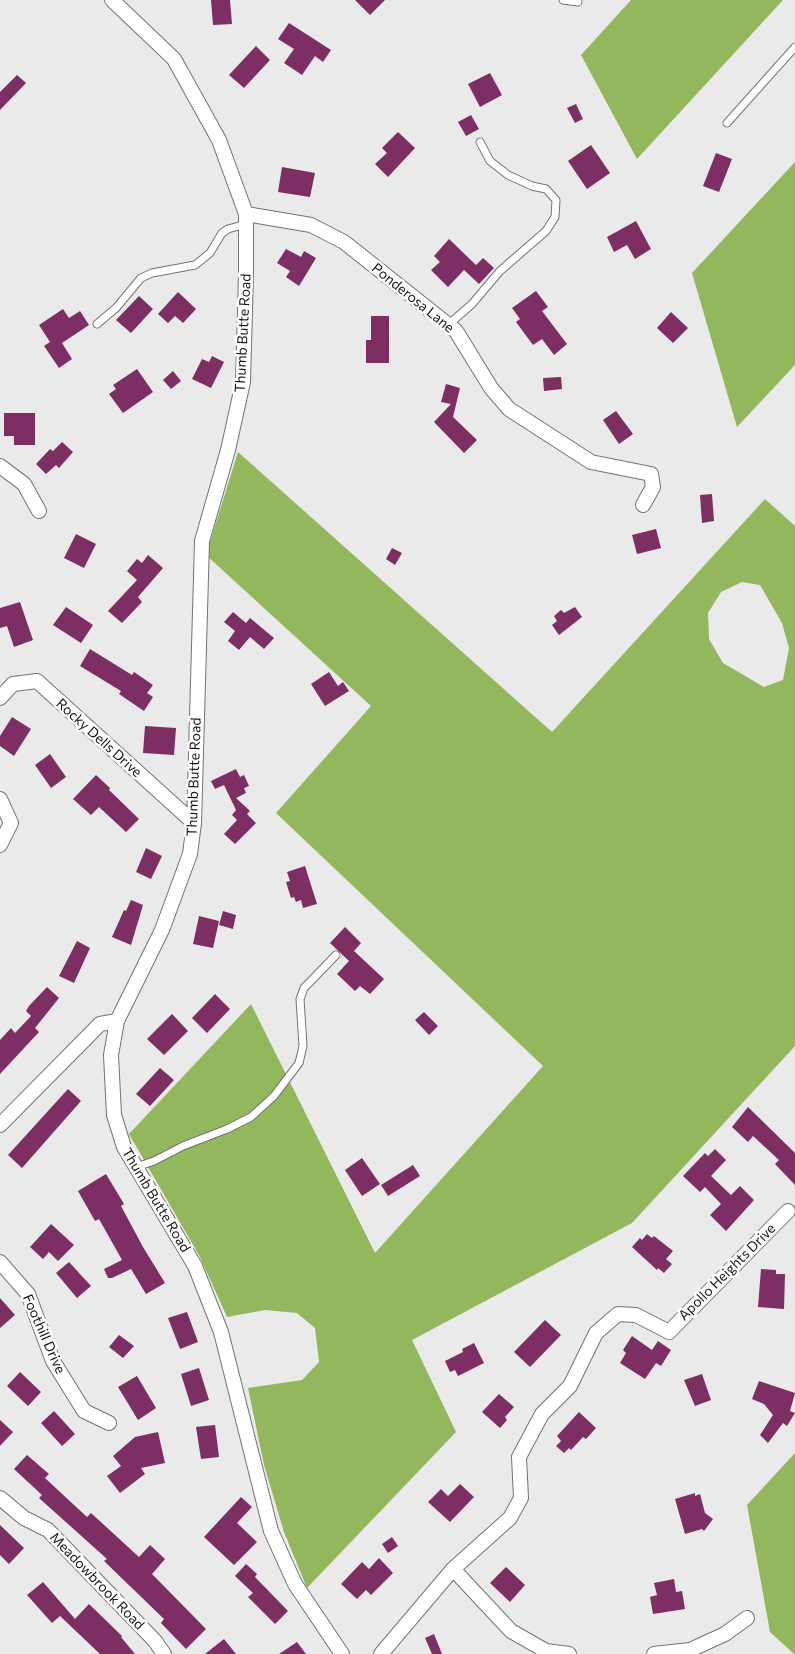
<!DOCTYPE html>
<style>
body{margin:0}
canvas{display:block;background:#eaeaeb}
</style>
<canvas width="795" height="1654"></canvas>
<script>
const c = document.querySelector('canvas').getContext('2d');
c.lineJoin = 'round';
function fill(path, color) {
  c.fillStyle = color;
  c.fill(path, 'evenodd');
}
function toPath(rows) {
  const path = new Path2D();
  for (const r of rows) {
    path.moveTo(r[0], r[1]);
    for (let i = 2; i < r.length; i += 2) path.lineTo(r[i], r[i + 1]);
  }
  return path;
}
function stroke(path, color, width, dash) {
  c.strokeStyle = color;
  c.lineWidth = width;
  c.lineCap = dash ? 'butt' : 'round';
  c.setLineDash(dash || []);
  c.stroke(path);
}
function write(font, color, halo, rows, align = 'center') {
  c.font = font + ' Commissioner,sans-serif';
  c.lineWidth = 5;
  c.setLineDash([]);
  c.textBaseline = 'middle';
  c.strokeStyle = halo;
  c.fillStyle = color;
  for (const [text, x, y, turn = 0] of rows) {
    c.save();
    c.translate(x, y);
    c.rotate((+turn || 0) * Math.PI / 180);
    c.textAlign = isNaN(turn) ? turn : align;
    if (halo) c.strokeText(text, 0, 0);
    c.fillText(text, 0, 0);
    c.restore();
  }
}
const forest = toPath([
 [631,0,783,0,637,159,581,55],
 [795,162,795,365,737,427,692,273],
 [238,452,552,732,765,499,795,526,795,1046,632,1223,412,1340,456,1432,307,1588,284,1532,264,1465,248,1388,302,1380,319,1362,315,1328,297,1313,265,1310,227,1317,200,1257,129,1134,251,1004,375,1253,543,1066,276,813,371,706,206,555],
 [742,582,760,585,782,623,789,648,783,680,764,687,723,663,709,639,708,613,721,592],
 [795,1453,795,1654,794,1654,770,1632,747,1505]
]);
const building = toPath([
 [211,0,230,0,232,24,213,25],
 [355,0,385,0,370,15],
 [289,23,331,50,323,62,315,56,302,75,284,63,294,49,278,39],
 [256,46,270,60,244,88,229,75],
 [490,73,502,95,480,107,468,84],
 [17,75,26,83,0,110,0,92],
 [576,104,583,119,575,123,567,108],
 [471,115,479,129,466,136,458,122],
 [398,132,415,148,388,177,375,164,387,153,382,148],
 [591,145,610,173,587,189,568,161],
 [716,153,732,159,719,192,703,186],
 [282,167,315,173,310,197,278,192],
 [636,221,651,249,635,259,627,245,614,252,607,237],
 [449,239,476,265,483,258,494,268,479,284,464,270,448,287,431,270,440,262,434,256],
 [286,249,301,257,304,251,316,258,299,286,286,277,290,271,277,263],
 [536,291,548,307,542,311,567,344,554,355,542,339,533,345,516,322,520,319,512,308],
 [178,292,196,309,183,323,175,316,168,323,158,314],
 [139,296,153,309,131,333,116,320],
 [63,309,69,318,80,311,89,325,62,343,72,359,59,368,44,346,50,342,39,325],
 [671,312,688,328,673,343,657,328],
 [371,316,389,316,389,363,366,363,366,340,371,340],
 [212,356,224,362,211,388,192,379,202,359,209,362],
 [137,369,153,392,123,413,109,394,116,389,113,385],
 [173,371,181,381,171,389,163,380],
 [561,377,562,389,544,391,543,378],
 [446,384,460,388,453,417,477,440,464,453,434,422,451,404,441,402],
 [616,411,633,434,619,444,603,420],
 [4,413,35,413,35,445,14,445,14,436,4,436],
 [62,442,73,452,59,468,56,465,46,474,36,464,50,449,53,451],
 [712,494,714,521,702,523,700,495],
 [656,529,661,548,637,554,632,535],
 [76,534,96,544,84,568,64,558],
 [392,548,402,553,395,565,386,559],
 [148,555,163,568,138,597,142,602,122,623,108,611,137,580,127,571,137,559,142,563],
 [20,602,33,640,14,647,7,626,0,628,0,608],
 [66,607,93,625,81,643,53,625],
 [575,607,582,617,559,635,552,625,557,621,554,616,561,610,564,613],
 [233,612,246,623,250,618,274,638,264,649,250,637,239,650,228,641,235,631,224,622],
 [90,649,132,675,134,672,153,685,147,693,153,697,144,711,119,694,121,691,80,666],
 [329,672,338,686,343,682,349,691,325,706,311,684],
 [12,717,31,729,14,756,0,746,0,736],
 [145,726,176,728,174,755,143,753],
 [50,754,66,777,51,788,35,765],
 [236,769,240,777,244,775,249,786,244,788,246,793,236,798,250,811,247,814,256,823,235,844,224,834,237,820,232,815,236,810,224,785,215,789,211,781],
 [96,775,110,788,109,790,139,819,126,832,99,807,91,815,73,799],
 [146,848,162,856,151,879,136,872],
 [305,866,317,904,303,908,301,900,296,902,294,897,291,898,286,882,290,881,287,872],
 [131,900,143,905,131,945,112,937,124,910,126,911],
 [223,911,236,915,233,929,219,925],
 [199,916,219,921,213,948,193,944],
 [345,927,361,943,354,951,384,979,370,994,360,986,355,991,337,974,349,961,330,943],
 [77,941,90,948,74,983,59,976],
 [47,987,59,998,35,1028,39,1032,0,1074,0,1040,11,1028,15,1033,31,1016,26,1011,29,1006],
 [215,994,230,1009,207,1033,192,1018],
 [424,1012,438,1026,429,1035,415,1020],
 [172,1014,188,1031,164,1055,147,1039],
 [160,1068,174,1080,150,1106,136,1094],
 [68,1089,81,1101,22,1168,8,1155],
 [748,1107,795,1153,795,1185,775,1164,779,1160,753,1136,748,1142,732,1127],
 [715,1149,726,1160,711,1176,731,1195,740,1186,754,1200,726,1231,710,1215,721,1204,705,1187,700,1192,683,1176,705,1153,708,1156],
 [362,1158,380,1184,362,1196,345,1170],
 [413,1165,420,1176,388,1196,381,1185],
 [106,1174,124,1204,121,1206,143,1247,165,1283,146,1294,131,1269,112,1278,108,1278,104,1269,122,1260,99,1219,95,1221,78,1191],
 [51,1224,74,1245,58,1261,49,1252,43,1259,30,1247],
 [647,1234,652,1238,654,1236,673,1251,666,1259,672,1264,664,1273,658,1268,657,1270,632,1247,640,1238,642,1240],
 [69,1262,91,1286,77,1298,56,1273],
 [761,1269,776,1270,776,1274,785,1274,784,1309,758,1307],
 [0,1298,15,1315,0,1328],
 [187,1312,198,1342,180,1349,168,1318],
 [545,1320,561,1335,530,1367,514,1352],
 [119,1335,134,1346,123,1358,109,1347],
 [632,1336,652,1350,658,1341,671,1350,661,1366,656,1363,645,1379,620,1363,626,1353,623,1350],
 [474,1343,484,1363,458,1376,455,1370,450,1372,445,1361,463,1352,462,1349],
 [199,1368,209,1400,191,1406,181,1374],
 [20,1372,41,1392,28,1406,7,1386],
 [702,1374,711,1400,695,1406,684,1380],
 [137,1376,156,1408,138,1420,118,1387],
 [759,1381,795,1393,790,1411,795,1413,787,1426,783,1423,768,1443,760,1435,773,1415,764,1404,752,1399],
 [499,1394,514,1407,505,1417,507,1420,500,1428,482,1412],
 [54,1411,75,1434,62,1446,41,1423],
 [579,1412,596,1428,586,1439,583,1437,571,1450,569,1448,564,1453,556,1446,561,1441,557,1436],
 [0,1420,13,1432,0,1446],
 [215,1425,219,1457,201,1459,196,1427],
 [158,1432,165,1463,141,1468,145,1474,120,1493,107,1476,121,1466,113,1456,135,1437],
 [27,1455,49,1474,45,1478,87,1517,91,1513,139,1557,150,1545,165,1559,152,1574,206,1629,186,1649,161,1623,164,1619,104,1561,107,1559,39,1498,42,1495,14,1469],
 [460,1484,474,1497,450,1522,428,1502,441,1489,448,1496],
 [695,1493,695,1496,700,1494,705,1513,713,1519,704,1531,702,1529,685,1534,675,1499],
 [241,1497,252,1507,237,1523,257,1542,234,1565,204,1537],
 [0,1525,24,1548,9,1564,0,1555],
 [392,1537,398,1546,388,1553,382,1544],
 [379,1558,393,1573,371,1595,366,1590,357,1599,341,1584,362,1562,369,1569],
 [246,1564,257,1574,255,1577,288,1611,275,1624,248,1597,253,1593,235,1576],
 [506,1567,525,1585,510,1602,490,1583],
 [674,1579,676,1592,682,1591,685,1609,653,1614,650,1597,657,1595,654,1583],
 [43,1582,75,1619,89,1604,122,1636,121,1637,135,1654,100,1654,60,1616,52,1623,27,1595],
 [434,1634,442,1654,432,1654,425,1638],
 [224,1639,236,1654,205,1654],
 [297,1642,306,1654,279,1654]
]);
const service = toPath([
 [563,0,578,2],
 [727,123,795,47],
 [97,324,116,308,141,278,152,273,195,265,210,253,222,233,228,229,246,224],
 [448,325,472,304,500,271,546,231,555,217,556,200,546,189,532,186,508,175,490,161,480,142],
 [136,1167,154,1161,183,1146,227,1129,251,1117,274,1096,299,1063,303,1046,300,999,304,988,336,955]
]);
const minor = toPath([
 [112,0,174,59,219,140,246,214,246,274,243,382,228,450,202,541,194,823,190,854,162,930,117,1021,111,1055,114,1115,124,1147,195,1266,221,1332,271,1531,295,1584,342,1654],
 [246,214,311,225,344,242,456,331,491,388,509,409,591,462,651,474,653,487,643,505],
 [0,466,24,484,39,511],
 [0,698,13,684,37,681,194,823],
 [0,799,11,823,0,845],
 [0,1125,100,1024,117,1021],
 [0,1262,28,1294,53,1361,84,1411,109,1423],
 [0,1498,24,1518,48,1530,155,1641,164,1654],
 [453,1569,511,1631,546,1651,569,1654],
 [381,1654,453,1569,510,1518,521,1498,519,1457,542,1414,570,1386,596,1333,618,1314,636,1315,669,1332,788,1211],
 [654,1654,690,1650,725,1634,747,1618]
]);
const streetNames = [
 ["Ponderosa Lane",413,298,39],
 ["Thumb Butte Road",243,333,-87],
 ["Rocky Dells Drive",99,738,42],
 ["Thumb Butte Road",194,777,-88],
 ["Thumb Butte Road",156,1200,59],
 ["Apollo Heights Drive",727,1272,-45],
 ["Foothill Drive",44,1334,66],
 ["Meadowbrook Road",97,1581,46]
];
fill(forest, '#93b75c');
fill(building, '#7d2e62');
stroke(service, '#727374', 9);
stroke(minor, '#727374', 16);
stroke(service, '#fff', 7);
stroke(minor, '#fff', 14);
write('14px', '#151515', '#fff', streetNames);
</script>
